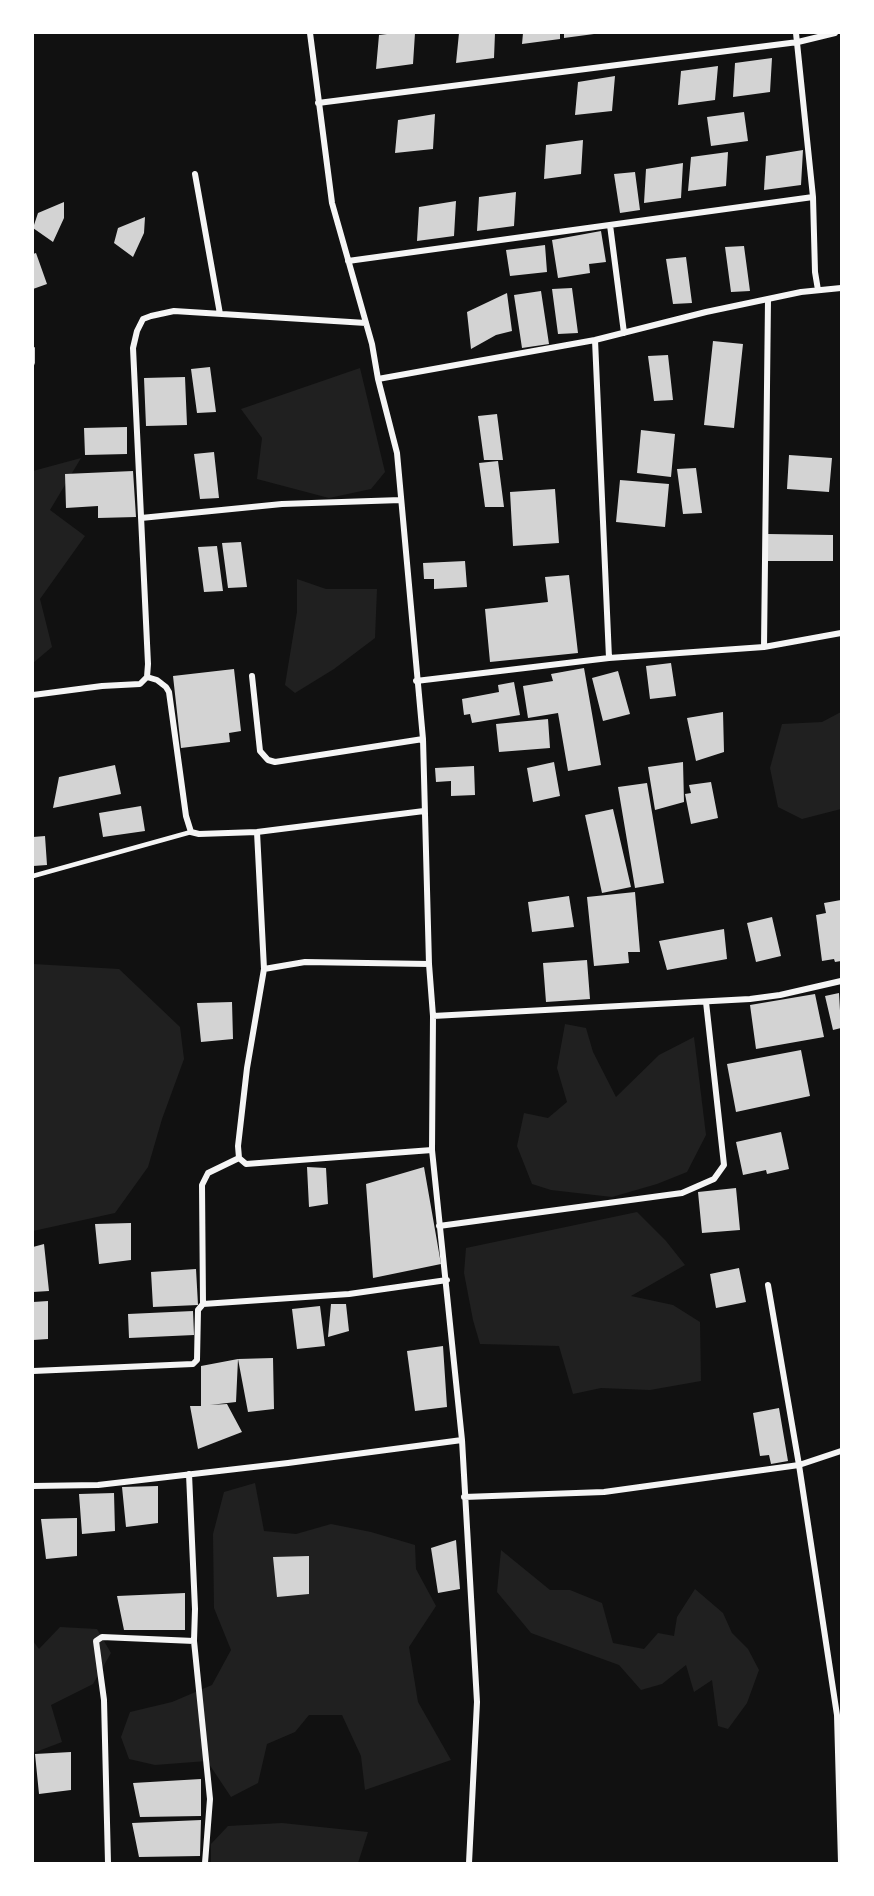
<!DOCTYPE html>
<style>
body{margin:0}
#map{position:relative;width:874px;height:1896px;overflow:hidden;background:#111;font-family:"Noto Sans",sans-serif}
canvas{display:block}
.frame{position:absolute;inset:0;border:34px solid #fff;pointer-events:none}
</style>
<div id="map">
<canvas width="874" height="1896"></canvas>
<div class="frame"></div>
</div>
<script>
const c = document.querySelector('canvas').getContext('2d');
c.lineJoin = 'round';
function fill(path, color) {
  c.fillStyle = color;
  c.fill(path, 'evenodd');
}
function toPath(rows) {
  const path = new Path2D();
  for (const r of rows) {
    path.moveTo(r[0], r[1]);
    for (let i = 2; i < r.length; i += 2) path.lineTo(r[i], r[i + 1]);
  }
  return path;
}
function stroke(path, color, width, dash) {
  c.strokeStyle = color;
  c.lineWidth = width;
  c.lineCap = dash ? 'butt' : 'round';
  c.setLineDash(dash || []);
  c.stroke(path);
}
const green = toPath([
 [360,368,385,472,371,489,329,498,257,479,262,438,241,409],
 [81,458,50,510,85,536,40,599,52,647,33,663,33,471],
 [297,579,326,589,377,589,375,638,334,669,295,693,285,685,297,612],
 [841,712,841,809,802,819,778,807,770,768,782,724,822,722],
 [33,964,119,969,180,1027,184,1059,162,1119,148,1167,115,1213,33,1231],
 [565,1024,586,1028,593,1052,616,1097,659,1055,694,1037,706,1135,687,1172,657,1184,612,1197,551,1190,532,1184,517,1146,524,1113,548,1118,567,1102,557,1068],
 [637,1212,666,1241,685,1265,631,1296,673,1305,700,1322,701,1381,650,1390,601,1388,573,1394,559,1346,480,1344,473,1320,464,1273,466,1248],
 [255,1483,264,1531,296,1534,331,1524,371,1532,415,1545,416,1569,436,1606,409,1647,418,1702,451,1760,365,1790,361,1756,342,1715,309,1715,295,1732,267,1744,258,1783,231,1797,207,1761,155,1765,129,1759,121,1737,130,1712,172,1702,212,1685,231,1650,214,1608,213,1534,224,1492],
 [501,1550,550,1590,570,1590,602,1603,613,1643,644,1649,658,1633,674,1636,677,1617,695,1589,723,1613,732,1633,748,1649,759,1670,747,1703,728,1729,718,1726,712,1680,694,1692,686,1665,662,1684,641,1690,619,1665,531,1633,497,1592],
 [60,1627,97,1629,111,1653,93,1684,51,1705,62,1742,33,1753,33,1641,39,1649],
 [282,1823,368,1832,358,1863,211,1863,211,1844,228,1826]
]);
const building = toPath([
 [395,33,415,33,413,64,376,69,379,35],
 [459,33,495,33,494,58,456,63],
 [523,33,560,33,560,39,522,44],
 [564,33,594,33,594,34,564,38],
 [772,58,770,92,733,97,735,63],
 [718,66,715,100,678,105,681,71],
 [615,76,612,111,575,115,578,82],
 [744,112,748,141,711,146,707,117],
 [435,114,433,149,395,153,398,120],
 [583,140,581,174,544,179,546,145],
 [803,150,801,185,764,190,766,156],
 [728,152,726,186,688,191,691,157],
 [683,163,681,198,644,203,646,169],
 [635,172,640,210,620,213,614,174],
 [516,192,514,226,477,231,479,197],
 [456,201,454,236,417,241,419,207],
 [64,202,64,218,53,242,33,228,38,213],
 [145,217,144,233,133,257,114,243,118,228],
 [601,231,606,262,589,264,590,273,558,278,552,240],
 [545,245,547,272,510,276,506,250],
 [744,246,750,291,731,292,725,247],
 [36,253,47,284,33,289,33,254],
 [686,257,692,303,673,304,666,259],
 [572,288,578,333,558,334,552,289],
 [541,291,549,344,522,348,514,295],
 [507,293,512,331,496,335,471,349,467,312],
 [713,341,743,344,734,428,704,425],
 [35,347,35,363,33,368,33,348],
 [668,355,673,400,654,401,648,356],
 [210,367,216,412,197,413,191,369],
 [185,377,187,425,146,426,144,378],
 [497,414,503,460,484,460,478,416],
 [127,427,127,454,85,455,84,428],
 [641,430,675,434,671,477,637,473],
 [214,452,219,498,200,499,194,454],
 [789,455,832,458,829,492,787,489],
 [498,461,504,507,485,507,479,463],
 [696,468,702,513,683,514,677,469],
 [133,471,136,517,98,518,98,506,66,508,65,474],
 [620,480,669,484,665,527,616,522],
 [555,489,559,543,513,546,510,492],
 [768,534,833,535,833,561,768,561],
 [241,542,247,587,228,588,222,543],
 [217,546,223,591,204,592,198,547],
 [465,561,467,587,434,589,434,579,424,579,423,563],
 [569,575,578,653,490,662,485,609,548,602,545,577],
 [671,663,676,696,650,699,646,666],
 [584,668,601,765,568,771,558,713,528,718,523,686,553,681,551,674],
 [234,669,241,731,229,733,230,742,181,748,173,676],
 [618,671,630,714,603,721,592,678],
 [514,682,520,715,472,723,470,714,464,715,462,699,499,692,498,685],
 [723,712,724,752,696,761,687,718],
 [548,719,550,748,499,752,496,724],
 [554,762,560,796,533,802,527,768],
 [683,762,684,802,655,810,648,767],
 [115,765,121,794,53,808,59,777],
 [474,766,475,795,451,796,451,781,436,782,435,768],
 [711,782,718,818,691,824,685,794,691,793,689,785],
 [647,783,664,883,635,888,618,787],
 [141,806,145,831,103,837,99,813],
 [613,809,631,887,602,893,585,815],
 [45,836,47,865,33,866,33,837],
 [635,892,640,952,628,952,629,963,594,966,587,897],
 [569,896,574,927,532,932,528,902],
 [841,900,841,961,835,962,834,959,822,961,816,915,826,913,824,903],
 [772,917,781,956,756,962,747,923],
 [724,929,727,959,667,970,659,941],
 [587,960,590,999,546,1002,543,963],
 [839,993,841,1028,833,1030,825,996],
 [815,994,824,1037,756,1049,750,1005],
 [232,1002,233,1039,201,1042,197,1003],
 [801,1050,810,1096,736,1112,727,1064],
 [781,1132,789,1169,767,1174,766,1170,743,1175,736,1142],
 [307,1167,326,1168,328,1204,309,1207],
 [424,1167,441,1264,373,1278,366,1184],
 [736,1188,740,1230,702,1233,698,1192],
 [131,1223,131,1260,99,1264,95,1224],
 [44,1244,49,1291,33,1292,33,1247],
 [739,1268,746,1302,716,1308,710,1274],
 [196,1269,198,1305,153,1307,151,1272],
 [48,1301,48,1339,33,1340,33,1302],
 [331,1304,346,1304,349,1331,328,1337],
 [320,1306,325,1346,297,1349,292,1309],
 [193,1311,194,1335,129,1338,128,1314],
 [443,1346,447,1407,415,1411,407,1351],
 [273,1358,274,1409,248,1412,238,1359,236,1402,210,1405,227,1404,242,1432,198,1449,190,1406,201,1406,201,1366,238,1359],
 [779,1408,788,1461,771,1464,769,1455,760,1456,753,1413],
 [158,1486,158,1523,126,1527,122,1487],
 [114,1493,115,1531,82,1534,79,1494],
 [77,1518,77,1556,46,1559,41,1519],
 [456,1540,460,1589,438,1593,431,1548],
 [309,1556,309,1594,277,1597,273,1557],
 [185,1593,185,1630,124,1630,117,1596],
 [71,1752,71,1790,39,1794,35,1754],
 [201,1779,201,1816,140,1817,133,1783],
 [201,1820,200,1856,139,1857,132,1823]
]);
const service = toPath([
 [33,876,191,832]
]);
const minor = toPath([
 [310,33,332,203,372,344,378,379,397,453,423,739,429,964,433,1016,432,1150,462,1440,477,1702,469,1863],
 [318,103,798,42,835,33],
 [195,174,220,314],
 [813,197,815,272,818,290],
 [610,225,624,333],
 [348,261,813,197,796,33],
 [595,340,609,658],
 [378,379,595,340,706,312,801,292,841,288],
 [141,518,282,504,401,500],
 [764,647,768,300],
 [252,676,260,751,268,760,275,762,423,739],
 [147,677,157,680,166,687,169,692,186,816,191,832,199,834,257,832,424,811],
 [416,681,609,658,764,647,841,633],
 [33,695,102,686,140,684,147,677,148,664,133,348,137,331,143,319,151,316,174,311,366,323],
 [257,832,264,969],
 [429,964,305,962,264,969,247,1068,238,1146,239,1158,246,1164,432,1150],
 [433,1016,750,999,780,995,841,981],
 [439,1226,682,1193,714,1179,724,1165,706,1002],
 [768,1285,799,1465,837,1715,841,1863],
 [203,1304,202,1185,208,1173,239,1158],
 [33,1371,193,1364,197,1360,198,1310,203,1304,349,1294,447,1280],
 [189,1474,195,1609,194,1641,210,1799,205,1863],
 [33,1486,98,1485,288,1463,462,1440],
 [464,1497,604,1492,799,1465,841,1451],
 [108,1863,104,1700,96,1641,102,1637,194,1641]
]);
fill(green, '#202020');
fill(building, '#d3d3d3');
stroke(service, '#f5f5f5', 4.5);
stroke(minor, '#f5f5f5', 6);
</script>
